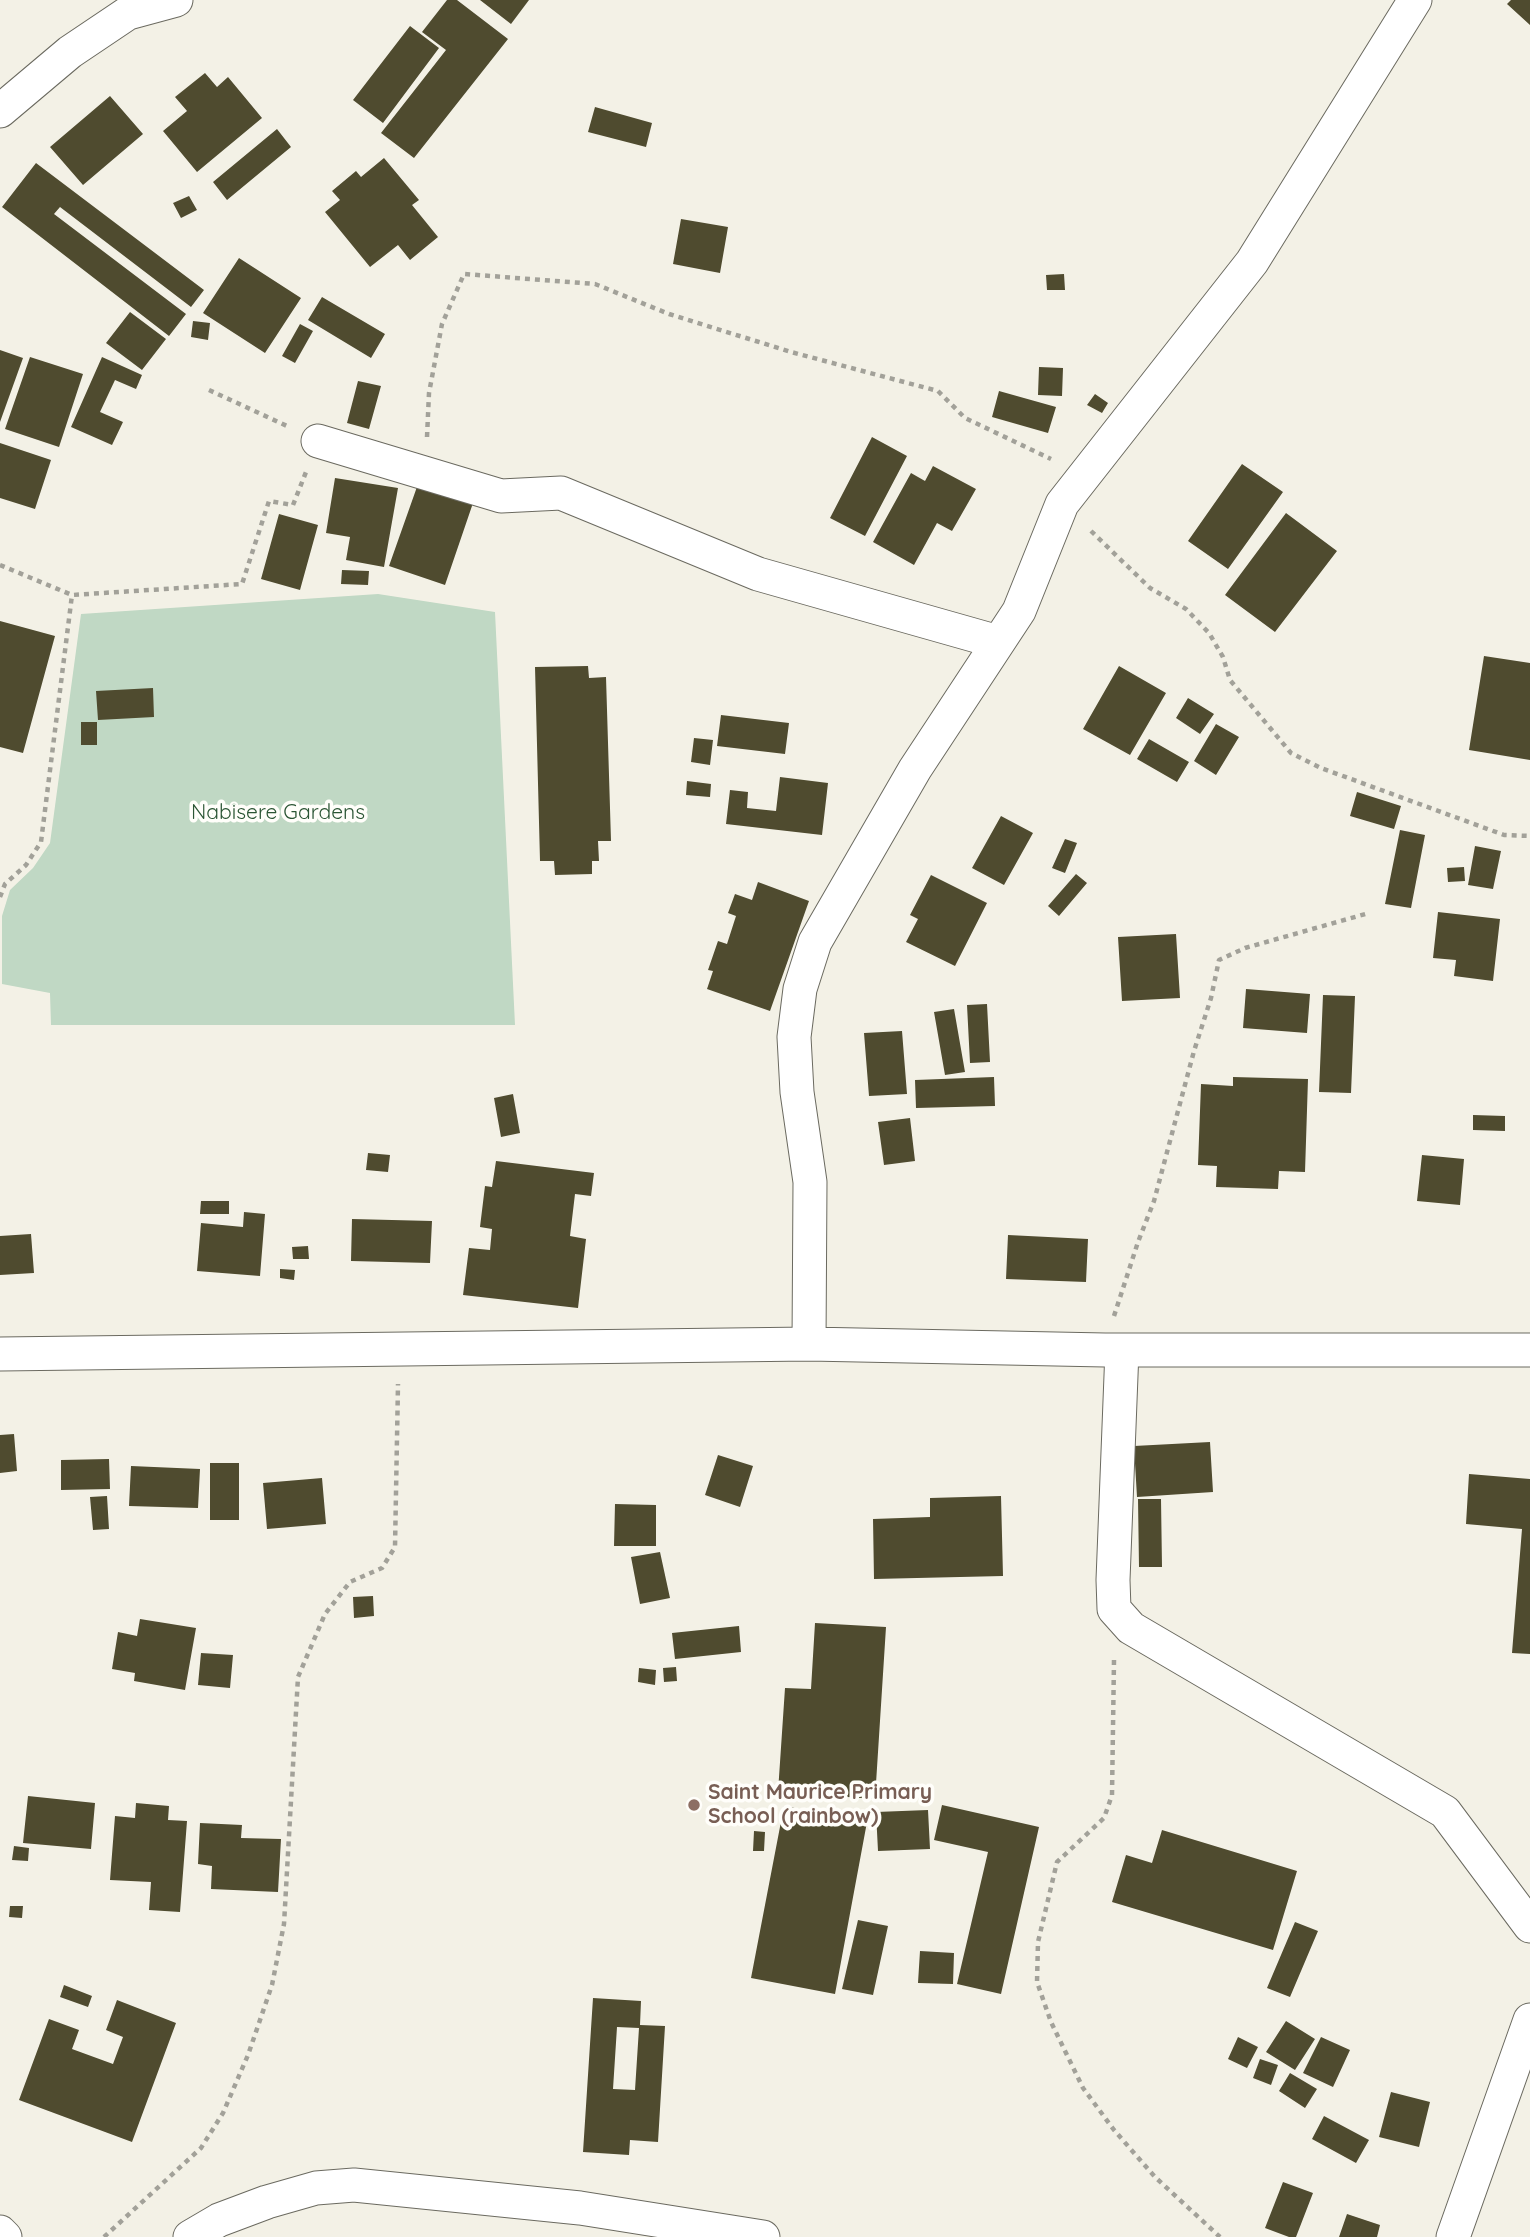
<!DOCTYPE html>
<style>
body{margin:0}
canvas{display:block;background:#f3f1e6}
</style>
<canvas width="1530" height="2237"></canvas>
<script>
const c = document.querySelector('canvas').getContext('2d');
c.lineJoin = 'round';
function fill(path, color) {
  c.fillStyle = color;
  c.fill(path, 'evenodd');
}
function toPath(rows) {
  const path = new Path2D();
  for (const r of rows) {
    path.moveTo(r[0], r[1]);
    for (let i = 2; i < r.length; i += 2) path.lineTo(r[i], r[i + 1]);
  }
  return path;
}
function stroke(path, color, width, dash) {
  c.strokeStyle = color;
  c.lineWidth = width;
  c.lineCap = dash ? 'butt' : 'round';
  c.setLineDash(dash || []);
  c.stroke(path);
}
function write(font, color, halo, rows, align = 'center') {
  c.font = font + ' Quicksand,sans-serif';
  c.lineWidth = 7;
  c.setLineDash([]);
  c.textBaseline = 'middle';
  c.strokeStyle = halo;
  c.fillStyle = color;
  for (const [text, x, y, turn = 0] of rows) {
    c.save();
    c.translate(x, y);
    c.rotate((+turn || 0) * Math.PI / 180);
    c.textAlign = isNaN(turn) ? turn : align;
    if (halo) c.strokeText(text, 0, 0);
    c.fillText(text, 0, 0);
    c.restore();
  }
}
const green = toPath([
 [378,594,495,612,515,1025,51,1025,50,993,2,984,2,916,10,890,33,868,50,843,81,614]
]);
const building = toPath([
 [447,0,457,0,508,39,414,158,381,133,446,50,422,32],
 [480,0,529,0,511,24],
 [1511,0,1530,0,1530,25,1507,4],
 [410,26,439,48,383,123,353,100],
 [205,73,217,87,228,77,262,118,197,172,163,131,187,111,175,97],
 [110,96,143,134,83,185,50,147],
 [595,107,652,123,646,147,588,132],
 [277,129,291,147,227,200,213,182],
 [384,158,419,200,412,205,438,237,410,260,398,245,370,267,325,212,340,200,332,191,356,171,361,177],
 [36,163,204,290,191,307,60,207,54,214,186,314,169,336,2,207],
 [189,196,197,210,181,218,173,203],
 [681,219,728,227,720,273,673,264],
 [239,258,301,298,265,353,203,313],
 [1064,274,1065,290,1047,290,1046,275],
 [322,297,385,334,371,358,308,320],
 [130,312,166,339,142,370,106,343],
 [193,321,210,323,208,340,191,337],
 [300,324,313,331,295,363,282,356],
 [0,350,23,358,0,422],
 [30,357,83,374,59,447,5,429],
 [102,357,142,375,136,389,115,380,100,412,123,422,112,445,71,427],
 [1039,367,1063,368,1062,396,1038,395],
 [358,381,381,386,369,429,347,423],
 [999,391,1056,407,1048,433,992,417],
 [1095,394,1108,403,1102,413,1087,405],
 [872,437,907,456,865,536,830,518],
 [0,443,51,460,35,509,0,498],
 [1242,464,1283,492,1228,569,1188,541],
 [933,466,976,489,952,531,937,523,914,565,873,542,911,473,925,481],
 [335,478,398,488,384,567,346,560,350,537,326,533],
 [418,484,473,503,445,585,389,566],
 [1286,513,1337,551,1275,632,1225,595],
 [279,514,318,525,300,590,261,579],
 [342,570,369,571,368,585,341,584],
 [0,621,55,636,23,753,0,747],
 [1484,656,1530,663,1530,760,1469,750],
 [588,666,589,678,606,677,611,841,598,841,599,861,592,861,592,874,555,875,554,861,540,861,535,667],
 [1119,666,1166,693,1130,755,1083,729],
 [153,688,154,717,98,720,96,691],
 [1188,698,1214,714,1200,734,1176,718],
 [721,715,789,723,785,754,717,746],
 [81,722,97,722,97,745,81,745],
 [1216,724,1239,737,1216,775,1194,761],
 [694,738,713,740,710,765,691,762],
 [1149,739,1189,762,1177,782,1137,759],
 [780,777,828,783,822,835,726,824,730,790,748,792,747,808,776,811],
 [687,781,711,784,710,797,686,795],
 [1357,792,1401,806,1394,829,1350,816],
 [1001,816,1033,833,1004,885,972,868],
 [1400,830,1425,835,1411,908,1385,904],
 [1065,839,1077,843,1065,873,1052,868],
 [1475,846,1501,851,1493,889,1468,885],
 [1464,867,1465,881,1448,882,1447,868],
 [1076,874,1087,883,1059,916,1048,906],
 [931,875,987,903,955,966,906,942,918,919,910,915],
 [758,882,809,901,770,1011,707,989,713,971,708,970,718,941,727,944,736,916,728,913,735,894,752,900],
 [1438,912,1500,919,1493,981,1454,976,1456,960,1433,958],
 [1176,934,1180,998,1122,1001,1118,937],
 [1246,989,1310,994,1307,1033,1243,1028],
 [1323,995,1355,996,1351,1093,1319,1092],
 [987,1004,990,1062,970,1063,967,1005],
 [954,1009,965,1072,945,1075,934,1012],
 [902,1031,907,1094,869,1096,864,1033],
 [994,1077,995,1106,916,1108,915,1080],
 [1233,1077,1308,1079,1305,1172,1279,1171,1278,1189,1216,1187,1217,1166,1198,1165,1201,1084,1233,1086],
 [513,1094,520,1133,501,1137,494,1098],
 [1473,1115,1505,1116,1505,1131,1473,1130],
 [910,1118,915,1161,884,1165,878,1122],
 [368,1153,390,1155,388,1172,366,1170],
 [1422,1155,1464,1159,1460,1205,1417,1201],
 [496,1161,594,1173,591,1196,575,1194,570,1236,586,1239,578,1308,463,1295,469,1248,490,1250,492,1229,480,1227,485,1186,492,1187],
 [201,1201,229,1201,229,1214,200,1214],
 [244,1212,265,1214,260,1276,197,1271,201,1223,243,1227],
 [352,1219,432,1221,430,1263,351,1261],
 [31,1234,34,1273,0,1275,0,1236],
 [1008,1235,1088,1239,1086,1282,1006,1279],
 [308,1246,309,1259,293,1259,292,1247],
 [280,1269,295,1270,294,1280,280,1278],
 [14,1434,17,1471,0,1473,0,1435],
 [1210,1442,1213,1492,1137,1497,1134,1446],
 [718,1455,753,1466,740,1507,705,1495],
 [109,1459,110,1489,61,1490,61,1460],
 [210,1463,239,1463,239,1520,210,1520],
 [131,1466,200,1469,198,1508,129,1506],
 [1469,1474,1530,1479,1530,1654,1512,1653,1522,1529,1466,1524],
 [322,1478,326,1524,267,1529,263,1483],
 [107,1496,109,1529,93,1530,90,1497],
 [1001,1496,1003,1576,874,1579,873,1519,930,1517,930,1498],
 [1138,1499,1161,1499,1162,1567,1139,1567],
 [615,1504,656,1505,656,1546,614,1546],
 [660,1552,670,1598,640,1604,631,1557],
 [373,1596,374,1616,354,1618,353,1597],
 [140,1619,196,1628,185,1690,134,1681,135,1673,112,1669,118,1632,137,1636],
 [815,1623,886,1627,875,1799,778,1792,785,1688,811,1689],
 [739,1626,741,1652,675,1659,672,1633],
 [201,1653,233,1655,230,1688,198,1685],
 [676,1667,677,1681,664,1682,663,1668],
 [639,1668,656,1670,655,1685,638,1682],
 [28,1796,95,1803,91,1849,23,1843],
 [136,1803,169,1806,168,1820,187,1821,180,1912,149,1910,151,1882,110,1880,115,1816,135,1818],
 [942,1805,1039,1827,1001,1994,957,1984,988,1852,934,1840],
 [784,1806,867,1822,835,1994,751,1978],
 [928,1810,930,1849,878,1851,876,1812],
 [200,1823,242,1825,241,1838,281,1839,278,1892,211,1889,212,1866,198,1864],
 [1162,1830,1297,1871,1273,1950,1112,1902,1126,1855,1152,1863],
 [754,1831,765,1832,764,1851,753,1851],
 [14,1846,29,1848,28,1861,12,1860],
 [10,1906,23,1906,22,1918,9,1917],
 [858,1920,888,1926,873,1995,842,1989],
 [1295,1922,1318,1931,1290,1997,1267,1988],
 [920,1951,954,1953,953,1984,918,1983],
 [64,1985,92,1996,88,2007,60,1997],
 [593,1998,641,2001,640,2025,665,2026,658,2142,630,2140,629,2155,583,2152],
 [617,2027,639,2028,635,2090,613,2089],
 [117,2000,176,2023,132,2142,19,2100,49,2019,79,2030,72,2049,113,2064,123,2037,106,2030],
 [1286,2021,1315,2039,1295,2070,1266,2052],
 [1238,2037,1258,2047,1247,2068,1228,2059],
 [1321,2037,1350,2050,1333,2087,1303,2073],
 [1260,2059,1278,2065,1271,2085,1253,2078],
 [1290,2073,1317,2089,1305,2108,1279,2091],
 [1391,2092,1430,2102,1419,2147,1379,2137],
 [1324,2116,1369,2140,1356,2163,1312,2139],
 [1283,2182,1313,2193,1296,2237,1289,2237,1265,2228],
 [1347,2214,1380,2225,1377,2237,1339,2237]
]);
const path = toPath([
 [209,390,287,426],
 [427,437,429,393,442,324,464,274,595,284,669,314,791,352,938,391,965,418,1051,459],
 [1091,531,1150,588,1186,609,1209,633,1223,657,1230,680,1291,753,1321,768,1504,835,1530,836],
 [0,565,72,595,242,584,269,501,293,505,306,472],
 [0,897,5,884,26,865,41,842,72,595],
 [1114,1316,1138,1242,1154,1201,1194,1051,1211,998,1219,960,1245,948,1369,913],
 [1114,1660,1112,1795,1104,1818,1057,1862,1038,1942,1037,1982,1051,2022,1083,2088,1114,2130,1155,2177,1220,2237],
 [104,2237,201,2148,223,2113,248,2055,272,1985,284,1924,298,1677,325,1614,350,1582,382,1568,395,1547,398,1384]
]);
const street = toPath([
 [0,111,70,52,128,13,176,0],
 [318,441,501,496,561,493,758,574,998,642],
 [809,1344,810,1182,797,1092,794,1037,800,989,815,942,915,769,1019,611,1062,504,1252,262,1415,0],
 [1122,1350,1113,1580,1114,1609,1131,1628,1445,1812,1530,1926],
 [0,1354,809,1344,1105,1350,1530,1350],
 [0,2232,5,2237],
 [190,2237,219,2220,267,2202,316,2188,354,2185,580,2208,763,2237],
 [1453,2237,1530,2020]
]);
const markers = [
 [694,1805,7,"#8d6e63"]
];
const parkNames = [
 ["Nabisere Gardens",278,813]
];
const educationNames = [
 ["Saint Maurice Primary",708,1793],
 ["School (rainbow)",708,1817]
];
fill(green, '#c0d8c4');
fill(building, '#4f4b2f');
stroke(street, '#6b6a60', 35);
stroke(path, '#a2a199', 4.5, [5, 5]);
stroke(street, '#fff', 33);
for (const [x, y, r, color] of markers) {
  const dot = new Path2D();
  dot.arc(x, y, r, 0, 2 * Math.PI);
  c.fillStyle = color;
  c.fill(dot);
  stroke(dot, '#fffefa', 2.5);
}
write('21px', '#2b5534', '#fffefa', parkNames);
write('bold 21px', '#785e54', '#fffefa', educationNames, 'left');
</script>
